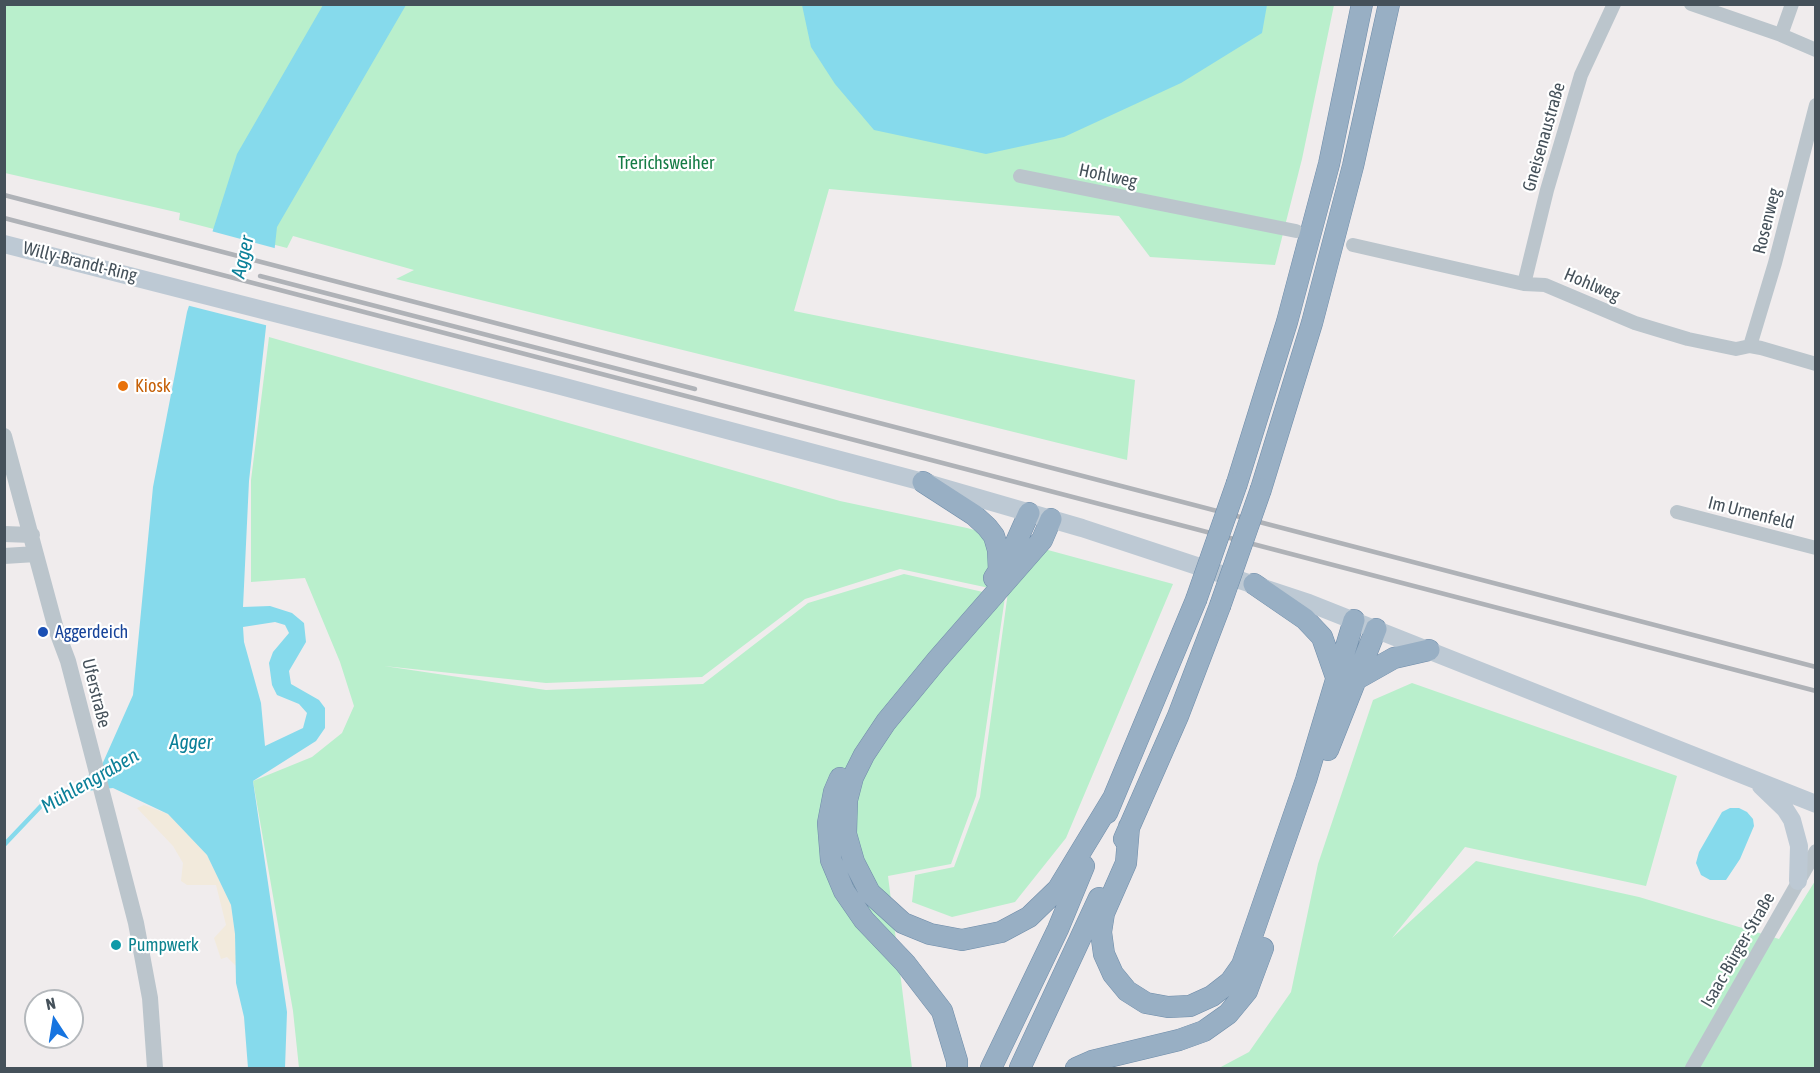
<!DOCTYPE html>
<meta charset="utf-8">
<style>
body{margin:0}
#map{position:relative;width:1820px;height:1073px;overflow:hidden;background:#f0eced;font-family:"Asap Condensed",sans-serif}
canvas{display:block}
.frame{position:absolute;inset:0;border:6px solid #45515a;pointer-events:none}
.north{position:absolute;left:24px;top:989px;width:60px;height:60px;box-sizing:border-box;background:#fff;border:2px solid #b5b9bd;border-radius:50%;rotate:348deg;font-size:16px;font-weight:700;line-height:24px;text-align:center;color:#45515a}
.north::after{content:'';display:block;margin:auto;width:21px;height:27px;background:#1674e0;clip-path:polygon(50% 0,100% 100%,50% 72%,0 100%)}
</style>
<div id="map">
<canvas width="1820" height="1073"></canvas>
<div class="frame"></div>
<div class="north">N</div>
</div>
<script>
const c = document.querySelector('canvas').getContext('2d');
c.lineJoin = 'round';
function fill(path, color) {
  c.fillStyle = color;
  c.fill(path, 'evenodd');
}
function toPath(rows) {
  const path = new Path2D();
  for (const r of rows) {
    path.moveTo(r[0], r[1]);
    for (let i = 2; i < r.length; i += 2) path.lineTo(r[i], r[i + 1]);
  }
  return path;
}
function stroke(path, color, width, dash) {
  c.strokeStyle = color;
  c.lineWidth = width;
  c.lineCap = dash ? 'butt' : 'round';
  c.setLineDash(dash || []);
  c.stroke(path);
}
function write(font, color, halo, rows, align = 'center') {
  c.font = font + ' "Asap Condensed",sans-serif';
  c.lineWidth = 4.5;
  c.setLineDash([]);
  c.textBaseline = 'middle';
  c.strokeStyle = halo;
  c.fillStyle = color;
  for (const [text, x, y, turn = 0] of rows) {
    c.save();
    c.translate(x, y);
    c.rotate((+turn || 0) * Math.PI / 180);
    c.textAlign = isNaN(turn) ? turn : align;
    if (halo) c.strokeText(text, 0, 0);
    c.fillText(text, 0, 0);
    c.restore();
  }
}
const green = toPath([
 [4,5,1334,5,1302,159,1275,265,1150,257,1119,216,829,189,794,311,1135,380,1127,460,396,279,414,270,293,236,287,248,179,220,180,213,5,173],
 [269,337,840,501,967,528,1173,584,1066,838,1015,902,952,917,912,902,915,875,954,867,980,797,1008,592,900,569,805,599,702,677,546,683,384,666,546,690,703,684,808,603,904,574,1005,597,976,796,951,864,888,876,912,1068,299,1068,293,1011,253,781,312,757,342,733,354,706,340,662,305,578,251,582,251,480],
 [1412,683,1677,776,1646,886,1465,847,1392,938,1476,861,1639,897,1779,939,1815,881,1815,1068,1219,1068,1249,1052,1291,992,1318,864,1373,700]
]);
const sand = toPath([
 [144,805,168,814,207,855,231,905,235,934,236,966,227,957,221,959,214,938,226,925,216,885,187,885,181,881,183,863,173,846,137,808]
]);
const water = toPath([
 [323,5,406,5,277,227,249,481,243,607,270,606,292,613,304,623,306,642,289,671,291,684,319,700,325,708,325,728,316,741,253,781,287,1012,285,1068,248,1068,244,1017,236,983,235,934,231,905,207,855,168,814,113,788,87,791,82,779,101,767,133,695,153,487,187,312,237,154],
 [275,622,285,625,289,633,273,652,269,663,272,685,277,695,299,704,307,713,303,728,265,746,261,703,244,642,243,627],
 [802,5,802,4,1267,5,1262,33,1181,83,1064,137,986,154,874,130,835,84,811,47],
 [1730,808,1739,808,1747,812,1753,819,1754,826,1740,859,1726,880,1710,880,1701,875,1696,863,1699,852,1722,812]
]);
const pier = toPath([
 [211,231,278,249,269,326,186,305]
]);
const stream = toPath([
 [4,845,41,806,88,784]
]);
const minor = toPath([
 [1691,4,1781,35,1816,50],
 [1781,35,1792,4],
 [1020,176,1296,231],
 [1353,245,1524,284,1545,285,1635,323,1688,339,1736,349,1750,346,1761,348,1816,364],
 [1524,284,1547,190,1581,75,1614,4],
 [1750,346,1775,263,1816,105],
 [1677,512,1816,548],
 [1692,1068,1816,851]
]);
const tertiary = toPath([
 [4,436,56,629,68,661,136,923,150,998,155,1068],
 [4,534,32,535],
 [4,556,36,554]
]);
const secondary = toPath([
 [4,244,557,385,923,482,1082,528,1309,603,1816,804],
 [1761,786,1785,809,1792,820,1799,846,1798,881]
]);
const trunk = toPath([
 [923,482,974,515,987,527,994,536,998,550,999,572],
 [1237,483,1287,322,1329,164,1362,4],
 [1261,489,1312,323,1353,166,1389,4],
 [1051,519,1042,540,937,660,886,722,864,755,853,777,847,800,846,834,854,862,870,893,903,923,930,934,962,940,1001,932,1029,917,1058,889,1112,800],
 [994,578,1013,549,1029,513],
 [1254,584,1305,619,1322,637,1336,677],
 [1355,680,1394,658,1429,650],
 [1328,750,1376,629],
 [840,778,834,792,828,823,831,860,844,891,864,920,905,963,942,1011,957,1061,957,1068],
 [1107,813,1196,600],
 [1129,827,1126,863,1104,913,1101,932,1104,954,1113,974,1127,991,1146,1003,1168,1007,1190,1006,1212,996,1230,982,1242,965,1306,780,1354,620],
 [1124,839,1178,716,1220,606],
 [991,1068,1058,929,1084,866],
 [1020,1068,1099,898],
 [1076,1068,1092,1061,1179,1040,1204,1031,1228,1014,1247,991,1263,948]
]);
const rail = toPath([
 [4,195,1816,667],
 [4,218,1816,691],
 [260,276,695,389]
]);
const trunkBridge = toPath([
 [1196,600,1237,483],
 [1220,606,1261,489]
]);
const markers = [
 [123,386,6,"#e8710a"],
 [43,632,6,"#1a4fb4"],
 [116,945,6,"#0f9aa8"]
];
const streetNames = [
 ["Gneisenaustraße",1544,137,-74],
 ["Hohlweg",1108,176,12],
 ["Rosenweg",1767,221,-76],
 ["Willy-Brandt-Ring",80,262,14],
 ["Hohlweg",1592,285,23],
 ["Im Urnenfeld",1751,513,14],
 ["Uferstraße",96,693,76],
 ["Isaac-Bürger-Straße",1738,950,-60]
];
const parkNames = [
 ["Trerichsweiher",666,163]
];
const foodNames = [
 ["Kiosk",135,386]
];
const transitNames = [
 ["Aggerdeich",55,632]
];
const cultureNames = [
 ["Pumpwerk",128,945]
];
const waterNames = [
 ["Agger",243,257,-77],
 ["Agger",191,743],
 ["Mühlengraben",90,781,-30]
];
fill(green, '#b9efcc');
fill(sand, '#f2eadc');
fill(water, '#86daec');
fill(pier, '#f0eced');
stroke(stream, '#86daec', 4.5);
stroke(trunk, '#6e8ca9', 22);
stroke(minor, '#bbc5cc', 14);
stroke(tertiary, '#bbc5cc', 16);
stroke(secondary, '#bdc9d4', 18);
stroke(trunk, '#98afc4', 21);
stroke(rail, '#afb2b7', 4.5);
stroke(trunkBridge, '#6e8ca9', 22, []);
stroke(trunkBridge, '#98afc4', 21);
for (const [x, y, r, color] of markers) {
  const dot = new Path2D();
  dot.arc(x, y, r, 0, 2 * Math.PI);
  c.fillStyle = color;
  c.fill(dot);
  stroke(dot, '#fff', 2);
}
write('18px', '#45515a', '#fff', streetNames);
write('18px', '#157c45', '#fff', parkNames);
write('18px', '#c56008', '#fff', foodNames, 'left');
write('18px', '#164399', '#fff', transitNames, 'left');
write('18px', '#0d838f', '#fff', cultureNames, 'left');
write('italic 20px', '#0b8099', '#fff', waterNames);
</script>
